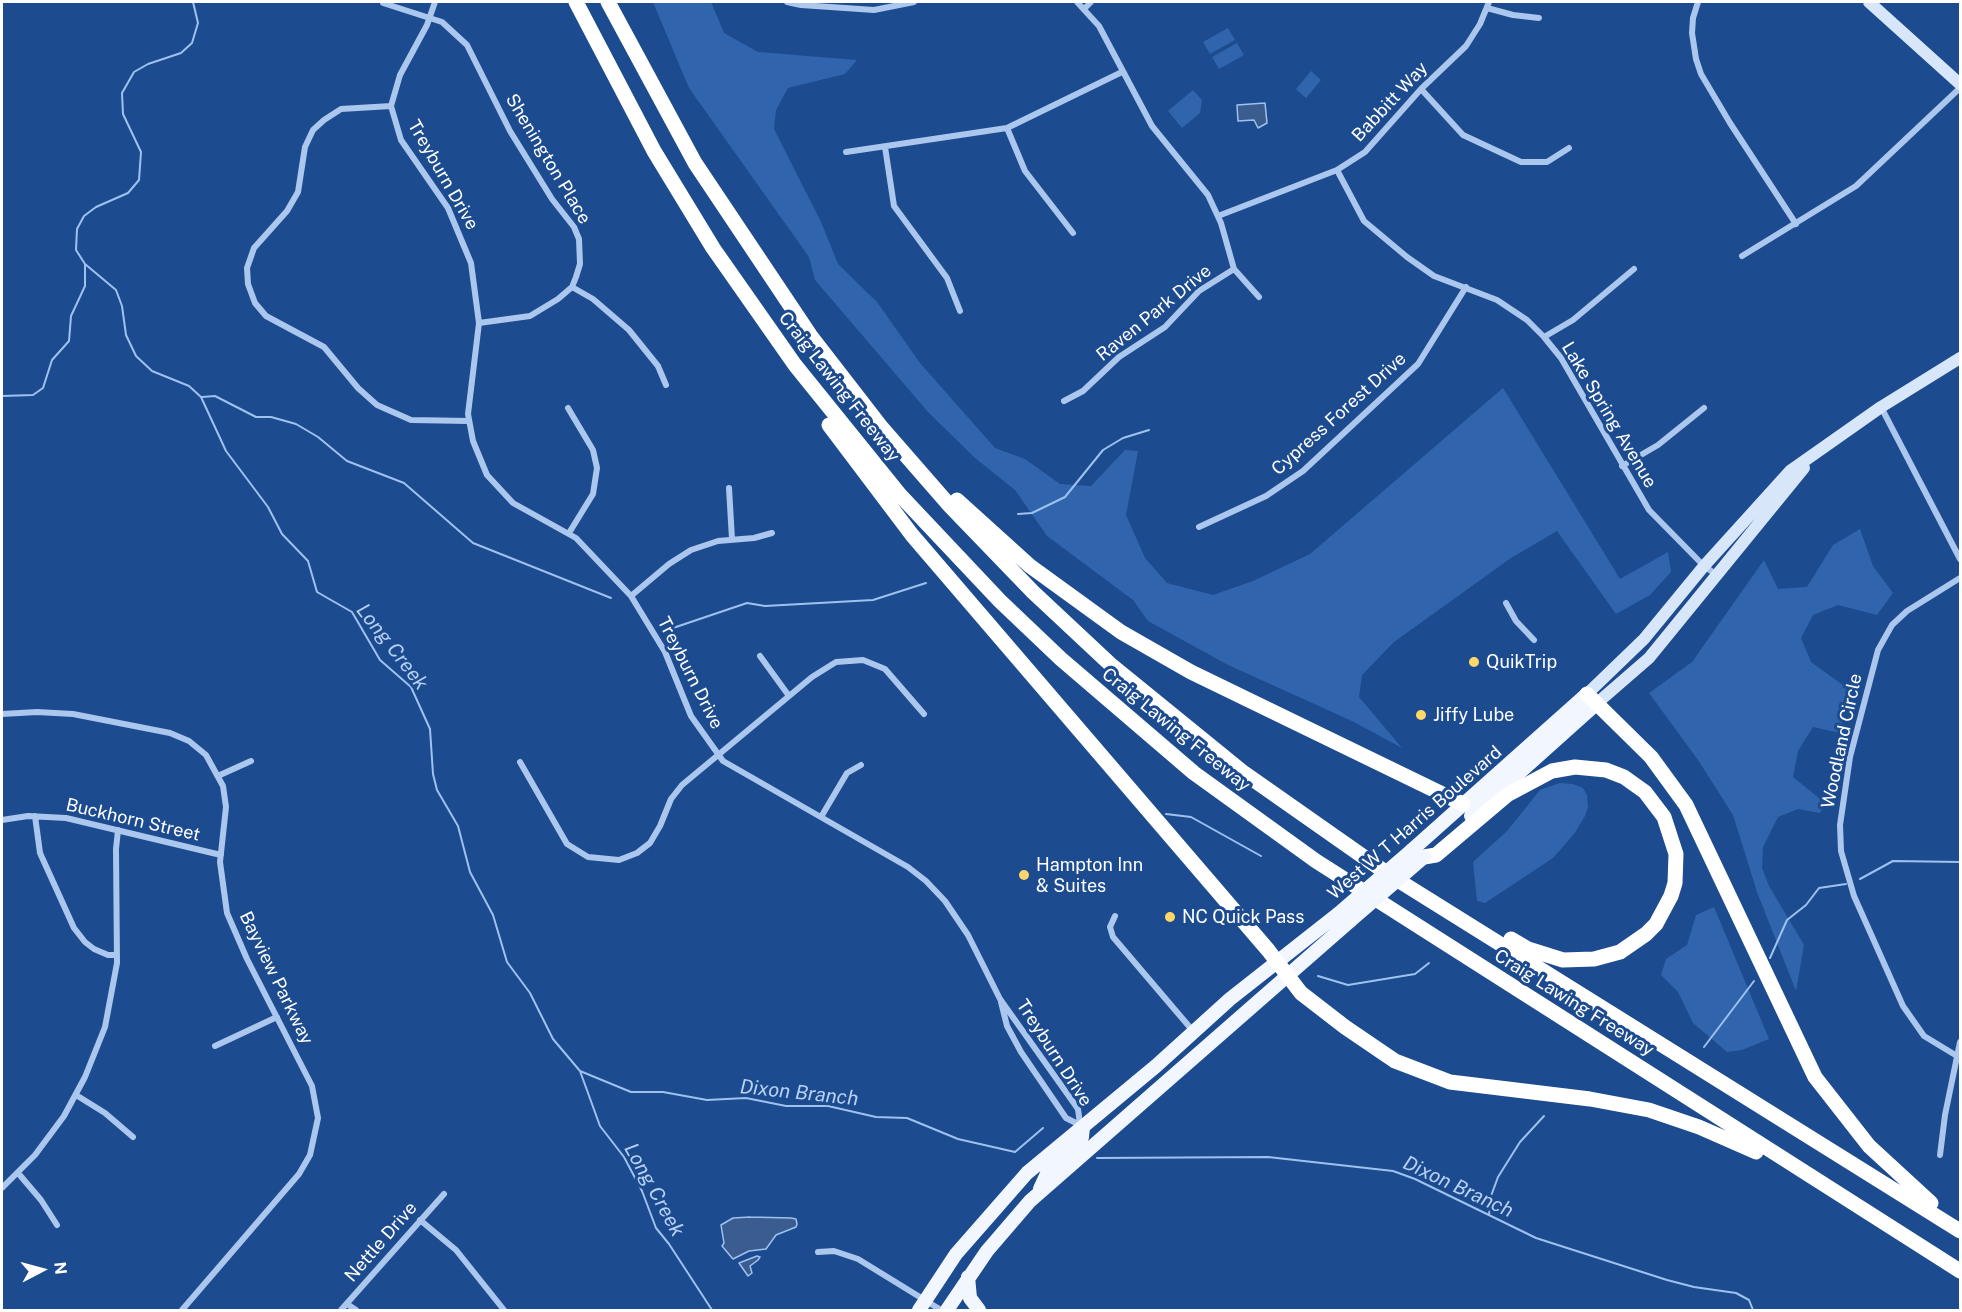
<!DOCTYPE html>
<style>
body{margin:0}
#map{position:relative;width:1962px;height:1312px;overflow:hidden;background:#1c4b8f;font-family:"Public Sans",sans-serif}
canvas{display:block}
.frame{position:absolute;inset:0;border:3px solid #fff;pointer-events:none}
.north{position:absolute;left:12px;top:1240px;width:60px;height:60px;-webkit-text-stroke:4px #1c4b8f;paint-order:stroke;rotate:84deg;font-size:16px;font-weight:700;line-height:24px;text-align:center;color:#fff}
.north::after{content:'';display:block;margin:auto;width:21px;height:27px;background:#fff;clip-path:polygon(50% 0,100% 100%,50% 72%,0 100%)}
</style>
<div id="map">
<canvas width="1962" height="1312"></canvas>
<div class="frame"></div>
<div class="north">N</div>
</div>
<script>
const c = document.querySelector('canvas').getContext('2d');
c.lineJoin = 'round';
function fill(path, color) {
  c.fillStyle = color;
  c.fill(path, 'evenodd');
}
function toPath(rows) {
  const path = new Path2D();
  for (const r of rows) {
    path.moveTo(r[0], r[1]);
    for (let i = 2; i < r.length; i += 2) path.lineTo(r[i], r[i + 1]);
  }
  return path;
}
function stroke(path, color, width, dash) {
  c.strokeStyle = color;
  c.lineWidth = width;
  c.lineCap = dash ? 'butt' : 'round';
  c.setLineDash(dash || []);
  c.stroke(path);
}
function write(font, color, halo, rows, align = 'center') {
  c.font = font + ' "Public Sans",sans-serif';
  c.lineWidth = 6;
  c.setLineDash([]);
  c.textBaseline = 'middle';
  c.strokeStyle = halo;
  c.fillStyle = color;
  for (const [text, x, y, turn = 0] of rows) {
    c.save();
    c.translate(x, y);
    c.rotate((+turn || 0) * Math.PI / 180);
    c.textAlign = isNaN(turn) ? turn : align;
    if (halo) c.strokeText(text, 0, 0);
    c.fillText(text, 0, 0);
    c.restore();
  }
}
const green = toPath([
 [653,2,711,2,724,33,758,52,857,60,845,74,788,88,776,110,774,129,821,222,838,264,877,302,920,363,995,448,1025,459,1060,484,1091,486,1125,450,1138,451,1126,515,1145,558,1167,583,1213,595,1253,581,1310,554,1503,388,1620,579,1668,552,1671,572,1650,595,1616,614,1557,531,1511,558,1394,642,1362,675,1359,697,1402,748,1352,721,1228,665,1148,621,1133,600,1047,536,1015,490,975,458,928,412,815,280,809,257,689,88],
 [1228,28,1235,40,1210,54,1203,42],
 [1237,43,1244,55,1219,69,1212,57],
 [1311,71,1321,80,1306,98,1296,89],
 [1193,90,1202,100,1200,113,1182,128,1168,111],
 [1860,529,1873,566,1893,593,1877,615,1838,605,1813,615,1801,638,1811,662,1851,691,1840,733,1813,727,1798,751,1793,777,1825,803,1820,813,1798,809,1778,817,1763,847,1762,868,1769,886,1804,945,1796,991,1757,892,1733,815,1698,760,1649,693,1692,662,1764,560,1778,589,1807,587,1833,545],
 [1560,783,1573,784,1583,788,1587,795,1588,807,1585,816,1574,834,1553,858,1485,903,1477,901,1473,862,1507,831,1540,790],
 [1714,907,1769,1039,1742,1050,1727,1052,1693,1023,1678,992,1661,975,1666,959,1687,945,1696,915]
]);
const water = toPath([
 [1265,103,1267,123,1258,128,1254,120,1238,121,1237,105,1265,103],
 [750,1217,791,1218,796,1219,797,1224,796,1227,776,1235,766,1249,749,1251,733,1259,722,1246,724,1243,721,1225,733,1218,750,1217],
 [757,1256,760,1257,758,1260,750,1266,752,1273,748,1276,739,1263,757,1256]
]);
const stream = toPath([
 [193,2,198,23,192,43,181,53,148,64,134,72,122,93,123,114,141,152,139,180,128,193,96,207,84,216,77,229,76,250,85,264,116,290,122,306,126,335,136,356,152,371,189,386,201,397,226,451,268,507,282,534,308,561,317,592,352,612,380,660,411,687,430,729,433,774,437,790,458,826,470,872,493,915,507,962,530,993,553,1039,580,1071,600,1126,624,1157,642,1191,656,1228,669,1244,712,1310],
 [2,396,33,395,43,388,52,360,69,341,71,316,85,286,85,264],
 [202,397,215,396,256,417,271,417,296,424,318,437,347,461,404,483,473,543,611,598],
 [1018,514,1032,513,1065,497,1103,450,1123,438,1149,430],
 [673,628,747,603,765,606,873,600,926,583],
 [1166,814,1191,817,1261,856],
 [1860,879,1893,861,1960,862],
 [1770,958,1787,920,1806,905,1819,888,1846,884],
 [1318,976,1348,985,1415,974,1429,963],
 [1704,1047,1754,981],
 [580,1071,631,1092,663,1092,707,1100,746,1098,786,1106,828,1106,876,1117,907,1118,958,1139,1015,1152,1043,1128],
 [1097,1158,1268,1157,1393,1171,1415,1179,1536,1238,1667,1280,1694,1287,1736,1293,1749,1300,1753,1310],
 [1489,1215,1491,1196,1498,1177,1520,1142,1544,1116]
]);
const minor = toPath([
 [435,2,427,25,400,75,391,106,401,140,448,208,471,263,479,323,468,414,473,441,487,475,513,503,576,538,631,596,665,652,691,716,723,761,908,867,926,881,945,901,968,935,1000,999,1078,1109,1080,1124],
 [787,2,801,5,874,10,914,2],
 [1077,2,1099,26,1152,126,1208,195,1221,223,1234,269,1259,297],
 [1698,2,1693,18,1692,33,1696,59,1701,74,1730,123,1796,224],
 [383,3,442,22,467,45,510,131,552,199,574,227,579,239,580,264,576,277,572,287,558,299,530,316,479,323],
 [1085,8,1091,2],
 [1487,8,1513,15,1539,18],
 [1421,89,1463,135,1521,162,1547,162,1569,148],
 [391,106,341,109,324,120,313,130,305,147,298,192,287,211,254,248,247,268,248,284,255,303,266,316,324,347,358,388,377,405,411,420,469,421],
 [1007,128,1025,171,1073,233],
 [885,147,894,206,947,278,960,311],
 [846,152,1007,128,1122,72],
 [1337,170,1364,221,1407,257,1434,276,1497,300,1527,320,1544,337,1561,358,1649,510,1704,566,1717,575],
 [1218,216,1337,170,1365,152,1421,89,1466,46,1480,24,1489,2],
 [1742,256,1856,186,1960,88],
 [572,287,593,299,629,330,658,366,666,385],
 [1544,337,1573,320,1634,269],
 [1064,401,1083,391,1119,357,1165,327,1199,291,1234,269],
 [1881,407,1960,559],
 [568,408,593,450,597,468,593,494,569,533],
 [1622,466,1658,445,1704,408],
 [729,488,732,539],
 [1199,527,1266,496,1303,471,1418,364,1466,287],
 [631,596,669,564,691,550,718,541,754,538,772,533],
 [1506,603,1516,621,1534,640],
 [760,656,789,696],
 [2,714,37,712,73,714,170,733,189,741,206,755,223,786,226,807,220,862,227,913,247,959,312,1086,318,1118,310,1155,299,1174,182,1310],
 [520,762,567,844,588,857,619,860,637,853,650,843,660,826,671,799,682,785,812,677,836,662,863,660,885,669,924,714],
 [220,775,251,761],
 [35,816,40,853,74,928,85,942,94,949,108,955,117,955],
 [821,817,847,773,861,765],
 [2,820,28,816,66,818,221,855],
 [1115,916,1110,927,1113,937,1193,1031],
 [1001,1002,1007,1026,1021,1052,1066,1118,1082,1126],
 [215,1046,277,1017],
 [1957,1056,1924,1036,1903,1006,1854,896,1841,851,1840,825,1850,757,1878,650,1892,625,1907,611,1960,578],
 [76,1095,105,1113,133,1137],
 [1940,1155,1945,1115,1960,1042],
 [18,1173,41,1200,57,1225],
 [2,1188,35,1155,64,1116,85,1077,105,1027,117,963,116,849,118,830],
 [420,1220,456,1250,504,1310],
 [818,1252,834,1251,858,1259,941,1310],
 [347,1304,356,1310],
 [341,1310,444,1194]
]);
const secondary = toPath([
 [1869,2,1960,84],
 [1587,694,1644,639,1704,566,1790,471,1881,407,1960,358],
 [1596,704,1649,658,1804,468]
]);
const primary = toPath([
 [1471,816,1596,704],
 [1412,850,1587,694],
 [1040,1189,1050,1167,1078,1144,1082,1137,1083,1127],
 [968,1277,970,1298,979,1310],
 [919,1310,956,1254,1027,1173,1156,1066,1230,999,1338,914],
 [947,1310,987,1251,1030,1201,1350,921]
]);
const motorway = toPath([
 [576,2,654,151,713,248,795,365,900,495,1000,601,1061,659,1194,773,1316,861,1960,1271],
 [608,2,695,163,810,335,882,428,950,506,1033,592,1110,664,1244,773,1388,874,1960,1231],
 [829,425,912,535,1268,950,1301,993,1345,1027,1395,1061,1450,1082,1590,1099,1649,1110,1699,1127,1756,1152],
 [957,500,1030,566,1121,632,1191,672,1463,804],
 [1587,694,1651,757,1686,805,1815,1077,1869,1146,1931,1203],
 [1424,857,1436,855,1507,795,1552,771,1575,767,1606,770,1624,777,1645,792,1664,817,1676,854,1675,883,1671,896,1656,924,1646,934,1620,952,1594,959,1563,960,1528,949,1511,939]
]);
const primaryBridge = toPath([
 [1338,914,1412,850],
 [1350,921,1424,857]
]);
const markers = [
 [1474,662,6,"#fed769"],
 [1421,715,6,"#fed769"],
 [1024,875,6,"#fed769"],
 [1170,917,6,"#fed769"]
];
const streetNames = [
 ["Babbitt Way",1390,102,-47],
 ["Shenington Place",548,159,59],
 ["Treyburn Drive",443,175,60],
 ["Raven Park Drive",1154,313,-39],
 ["Craig Lawing Freeway",839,387,52],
 ["Cypress Forest Drive",1339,414,-42],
 ["Lake Spring Avenue",1609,415,59],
 ["Treyburn Drive",690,673,63],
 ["Craig Lawing Freeway",1176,730,39],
 ["Woodland Circle",1842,741,-78],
 ["Buckhorn Street",133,820,13],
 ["West W T Harris Boulevard",1415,823,-41],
 ["Bayview Parkway",276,978,64],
 ["Craig Lawing Freeway",1574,1003,32],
 ["Treyburn Drive",1054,1053,57],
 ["Nettle Drive",381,1242,-49]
];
const poiNames = [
 ["QuikTrip",1486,662],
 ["Jiffy Lube",1433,715],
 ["Hampton Inn",1036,865],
 ["& Suites",1036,886],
 ["NC Quick Pass",1182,917]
];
const waterNames = [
 ["Long Creek",392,647,52],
 ["Dixon Branch",799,1093,6],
 ["Dixon Branch",1458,1187,25],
 ["Long Creek",654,1190,61]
];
fill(green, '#3065ad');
fill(water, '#3a5c8e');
stroke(water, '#9ec2ef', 1.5);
stroke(stream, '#9ec2ef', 2);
stroke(minor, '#abc7ee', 6);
stroke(secondary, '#d8e6fa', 12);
stroke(primary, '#f2f7ff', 14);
stroke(motorway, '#fff', 15);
stroke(primaryBridge, '#f2f7ff', 14);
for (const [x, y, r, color] of markers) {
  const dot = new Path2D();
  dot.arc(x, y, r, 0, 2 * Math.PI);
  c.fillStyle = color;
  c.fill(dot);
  stroke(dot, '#1c4b8f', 2);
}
write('18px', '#fff', '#1c4b8f', streetNames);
write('18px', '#fff', '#1c4b8f', poiNames, 'left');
write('italic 20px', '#b7d1f5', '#1c4b8f', waterNames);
</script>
